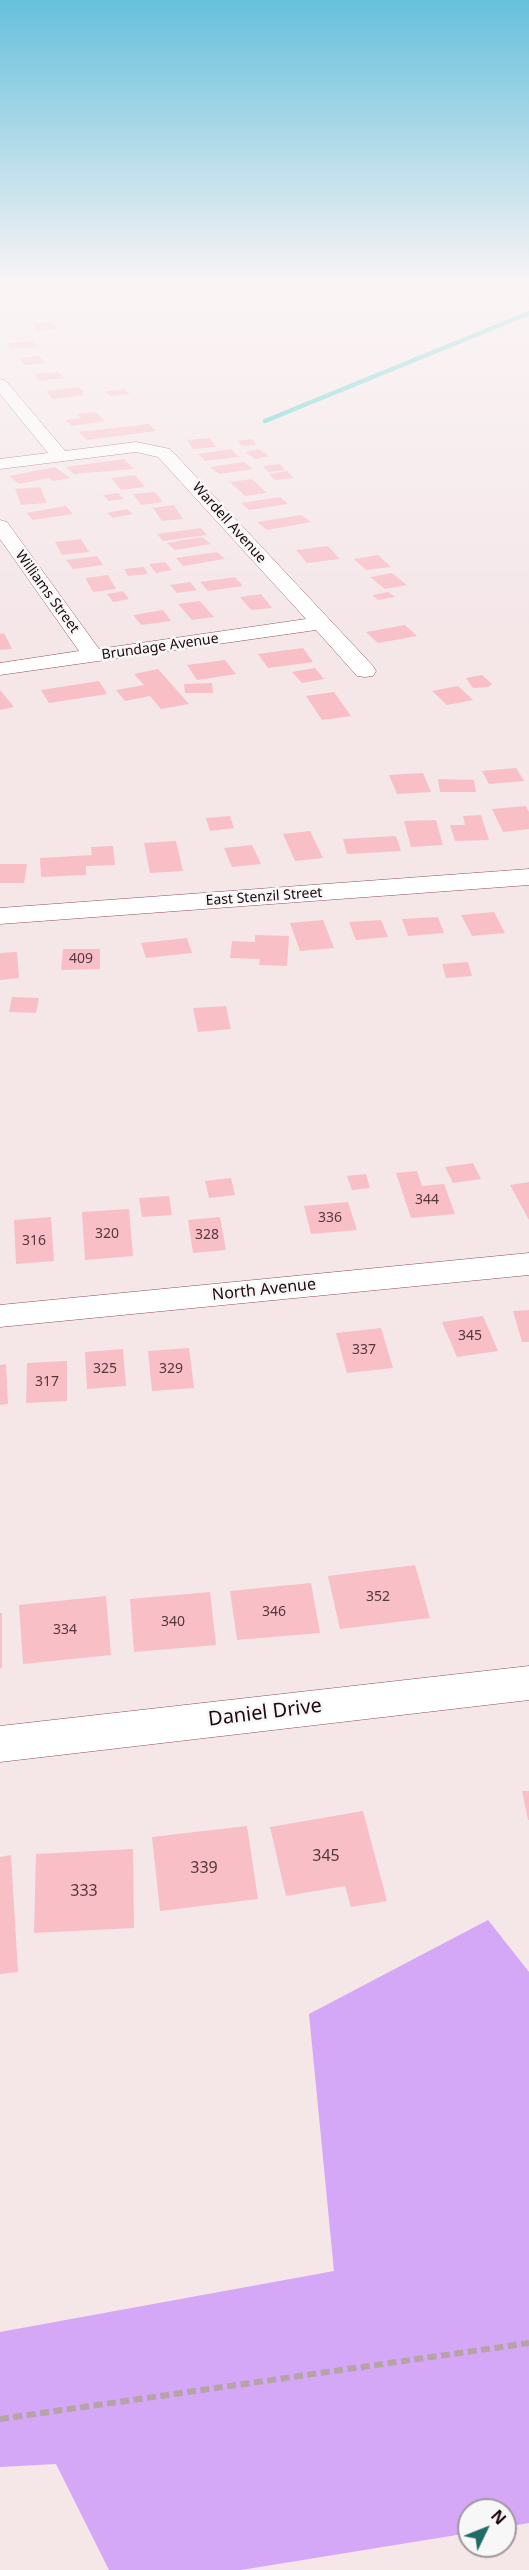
<!DOCTYPE html>
<style>
body{margin:0}
#map{position:relative;width:529px;height:2570px;overflow:hidden;background:#f5e6e8;font-family:"Noto Sans",sans-serif}
canvas{display:block}
.north{position:absolute;left:457px;top:2498px;width:60px;height:60px;box-sizing:border-box;background:#f7f7f7;border:2px solid #a1989a;border-radius:50%;rotate:47deg;font-size:16px;font-weight:700;line-height:24px;text-align:center;color:#20090e}
.north::after{content:'';display:block;margin:auto;width:21px;height:27px;background:#226c68;clip-path:polygon(50% 0,100% 100%,50% 72%,0 100%)}
</style>
<div id="map">
<canvas width="529" height="2570"></canvas>
<div class="north">N</div>
</div>
<script>
const c = document.querySelector('canvas').getContext('2d');
c.lineJoin = 'round';
function fill(path, color) {
  c.fillStyle = color;
  c.fill(path, 'evenodd');
}
function toPath(rows) {
  const path = new Path2D();
  for (const r of rows) {
    path.moveTo(r[0], r[1]);
    for (let i = 2; i < r.length; i += 2) path.lineTo(r[i], r[i + 1]);
  }
  return path;
}
function stroke(path, color, width, dash) {
  c.strokeStyle = color;
  c.lineWidth = width;
  c.lineCap = dash ? 'butt' : 'round';
  c.setLineDash(dash || []);
  c.stroke(path);
}
function write(font, color, halo, rows, align = 'center') {
  c.font = font + ' "Noto Sans",sans-serif';
  c.lineWidth = 5;
  c.setLineDash([]);
  c.textBaseline = 'middle';
  c.strokeStyle = halo;
  c.fillStyle = color;
  for (const [text, x, y, turn = 0] of rows) {
    c.save();
    c.translate(x, y);
    c.rotate((+turn || 0) * Math.PI / 180);
    c.textAlign = isNaN(turn) ? turn : align;
    if (halo) c.strokeText(text, 0, 0);
    c.fillText(text, 0, 0);
    c.restore();
  }
}
const forest = toPath([
 [488,1920,529,1972,529,2523,505,2527,505,2510,469,2510,469,2533,241,2570,109,2570,56,2464,0,2467,0,2332,334,2271,309,2014]
]);
const stream = toPath([
 [265,421,529,313]
]);
const building = toPath([
 [0,283,29,283,31,285,1,288],
 [51,322,57,329,38,331,33,323],
 [34,341,37,347,10,349,7,343],
 [39,356,45,363,25,365,19,358],
 [58,372,64,378,40,381,34,374],
 [79,387,84,392,81,392,84,395,53,399,46,391],
 [125,389,130,394,110,396,105,391],
 [95,412,105,421,71,426,66,420,81,418,77,414],
 [149,424,156,431,87,440,79,432],
 [210,438,216,447,193,449,187,440],
 [252,439,257,445,242,446,238,441],
 [231,449,239,457,205,461,198,454],
 [259,449,269,456,255,459,245,452],
 [124,459,134,469,74,474,66,467],
 [244,462,253,469,219,474,210,467],
 [280,464,285,470,268,472,263,466],
 [55,467,70,478,54,481,49,478,19,484,9,476],
 [287,471,294,478,275,480,269,474],
 [135,475,145,487,121,490,111,478],
 [252,479,267,493,245,496,230,482],
 [40,487,47,503,21,505,15,489],
 [155,492,163,502,141,505,133,494],
 [118,493,124,499,109,501,103,495],
 [280,497,288,504,249,510,241,503],
 [174,505,183,519,162,521,153,508],
 [66,506,73,514,33,520,26,513],
 [127,509,133,514,113,518,107,513],
 [301,515,311,522,267,530,257,522],
 [201,528,207,535,163,541,157,534],
 [202,537,211,544,175,550,167,543],
 [81,539,89,552,62,555,55,542],
 [328,546,340,559,307,563,296,550],
 [217,552,225,559,183,566,176,558],
 [378,555,391,567,366,570,354,559],
 [97,556,103,565,73,569,66,560],
 [165,562,172,570,156,573,149,564],
 [144,567,148,574,128,576,124,569],
 [392,573,407,585,385,589,370,577],
 [108,575,116,589,93,592,85,578],
 [235,577,243,586,208,591,200,582],
 [190,582,197,590,177,593,170,585],
 [123,591,129,599,113,602,107,594],
 [388,592,395,597,378,600,372,595],
 [261,594,272,608,251,610,240,597],
 [200,601,214,617,192,620,178,604],
 [163,610,171,621,141,625,133,615],
 [405,625,417,636,378,643,366,632],
 [4,633,12,649,0,650,0,634],
 [303,648,313,662,268,668,258,654],
 [225,660,236,674,197,680,187,665],
 [315,668,324,679,302,683,292,672],
 [158,669,189,704,161,709,150,696,125,701,116,690,144,685,134,674],
 [482,675,492,684,488,687,473,688,466,678],
 [99,681,107,694,49,703,41,690],
 [212,683,213,693,185,693,184,684],
 [458,686,473,700,447,705,432,691],
 [0,690,14,707,0,710],
 [334,692,351,716,322,720,306,696],
 [516,768,524,781,489,784,482,771],
 [423,773,431,792,397,794,389,775],
 [438,779,474,780,476,792,440,792],
 [526,806,529,812,529,829,503,832,492,809],
 [481,815,489,840,455,841,450,825,465,825,463,816],
 [230,816,234,828,210,831,206,818],
 [436,820,443,845,411,847,404,821],
 [310,831,323,858,295,861,283,834],
 [396,836,401,851,347,854,343,839],
 [176,841,183,871,150,873,144,843],
 [252,845,261,864,232,867,224,848],
 [113,846,115,865,86,866,86,875,41,877,40,858,92,855,91,847],
 [0,864,27,864,24,883,0,883],
 [494,912,505,933,472,936,461,915],
 [438,917,444,933,408,936,402,919],
 [323,920,334,948,300,951,290,923],
 [381,920,388,937,356,940,349,922],
 [255,935,289,936,287,966,259,965,260,959,230,958,232,941,255,942],
 [187,938,192,953,146,958,141,943],
 [63,949,100,949,100,969,61,970],
 [17,952,19,978,0,980,0,953],
 [468,962,472,976,446,978,442,964],
 [12,997,39,998,36,1013,9,1012],
 [226,1006,231,1029,198,1032,193,1008],
 [473,1163,481,1179,453,1183,445,1167],
 [417,1171,422,1186,444,1184,455,1214,411,1218,396,1173],
 [366,1174,370,1188,352,1190,347,1176],
 [231,1178,235,1195,209,1198,205,1181],
 [529,1182,529,1220,510,1185],
 [169,1196,172,1215,142,1217,139,1198],
 [348,1202,357,1230,311,1234,304,1206],
 [129,1209,133,1256,85,1260,82,1212],
 [51,1217,54,1261,16,1264,14,1220],
 [220,1217,226,1250,193,1253,188,1220],
 [529,1310,529,1342,522,1342,513,1311],
 [483,1316,498,1351,457,1357,442,1322],
 [381,1328,393,1368,347,1373,336,1333],
 [189,1348,194,1388,152,1391,148,1351],
 [123,1349,126,1386,87,1389,85,1352],
 [67,1361,67,1401,26,1403,27,1363],
 [6,1364,8,1404,0,1405,0,1365],
 [415,1565,430,1618,340,1629,328,1576],
 [311,1583,320,1633,237,1640,230,1591],
 [210,1592,216,1645,134,1652,130,1599],
 [106,1596,111,1655,23,1664,19,1605],
 [0,1613,2,1613,2,1668,0,1668],
 [522,1791,529,1791,529,1820,528,1820],
 [363,1811,387,1901,351,1907,345,1886,286,1896,270,1827],
 [247,1826,258,1899,160,1911,152,1837],
 [133,1849,134,1928,34,1933,36,1854],
 [11,1855,18,1972,0,1974,0,1857]
]);
const path = toPath([
 [0,2419,529,2343]
]);
const minor = toPath([
 [0,379,6,381,65,451,136,442,170,449,373,666,376,671,373,676,365,677,357,676,316,630,0,675,0,663,79,651,0,539,0,520,7,522,99,649,306,619,158,457,136,452,0,469,0,459,48,453,0,394,0,379],
 [529,869,529,885,0,924,0,908,529,869],
 [529,1253,529,1275,0,1327,0,1305,529,1253],
 [529,1666,529,1700,0,1762,0,1726,529,1666]
]);
const farStreetnames = [
 ["Wardell Avenue",229,523,48],
 ["Williams Street",47,592,54],
 ["Brundage Avenue",160,647,-8],
 ["East Stenzil Street",264,897,-4]
];
const numberNames = [
 ["409",81,959],
 ["344",427,1200],
 ["336",330,1218],
 ["320",107,1234],
 ["328",207,1235],
 ["316",34,1241],
 ["345",470,1336],
 ["337",364,1350],
 ["325",105,1369],
 ["329",171,1369],
 ["317",47,1382],
 ["352",378,1597],
 ["346",274,1612],
 ["340",173,1622],
 ["334",65,1630]
];
const streetNames = [
 ["North Avenue",264,1290,-6]
];
const nearNumbernames = [
 ["345",326,1856],
 ["339",204,1868],
 ["333",84,1891]
];
const nearStreetnames = [
 ["Daniel Drive",265,1713,-7]
];
fill(forest, '#d4a7f7');
stroke(stream, '#43d2ca', 4.5);
fill(building, '#f8bfc7');
stroke(minor, '#8e505b', 1);
stroke(path, '#b5a3a6', 6, [9, 4.5]);
fill(minor, '#fff');
const sky = c.createLinearGradient(0, 0, 0, 642);
sky.addColorStop(0, '#66c0dc');
sky.addColorStop(0.44, '#faf4f5');
sky.addColorStop(1, '#faf4f500');
c.fillStyle = sky;
c.fillRect(0, 0, 529, 642);
write('14px', '#20090e', '#f7f7f7', farStreetnames);
write('14px', '#56363c', null, numberNames);
write('16px', '#20090e', '#f7f7f7', streetNames);
write('16px', '#56363c', null, nearNumbernames);
write('20px', '#20090e', '#f7f7f7', nearStreetnames);
</script>
